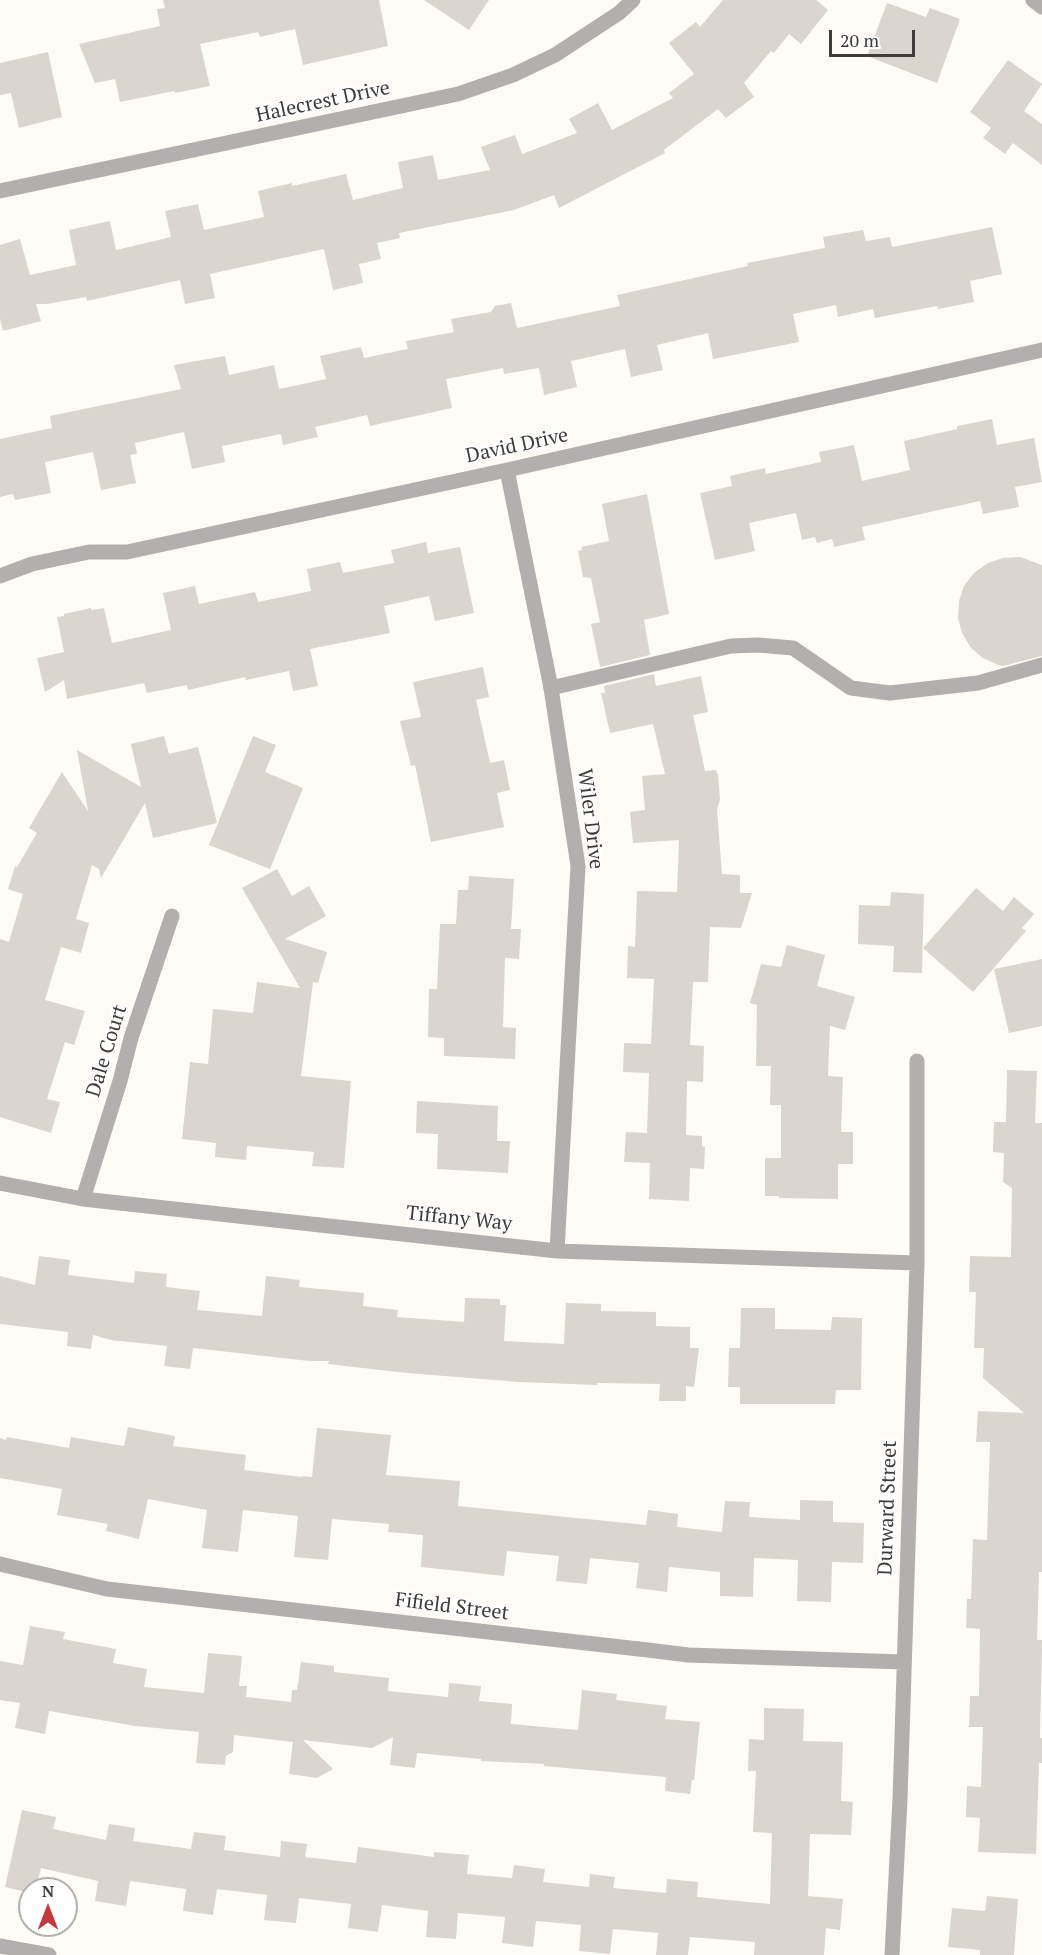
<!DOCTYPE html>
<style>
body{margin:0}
#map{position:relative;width:1042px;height:1955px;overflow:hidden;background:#fffbf6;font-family:"PT Serif",serif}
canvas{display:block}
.north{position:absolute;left:18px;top:1877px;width:60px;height:60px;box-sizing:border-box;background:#fff;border:2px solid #b2b1b0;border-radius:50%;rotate:0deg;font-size:16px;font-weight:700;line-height:24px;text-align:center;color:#3e3c3a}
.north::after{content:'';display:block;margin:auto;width:21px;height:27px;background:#c6363e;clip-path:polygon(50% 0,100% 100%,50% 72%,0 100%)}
.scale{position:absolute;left:829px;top:30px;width:86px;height:27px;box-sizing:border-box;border:3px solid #3e3c3a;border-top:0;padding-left:8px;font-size:18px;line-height:21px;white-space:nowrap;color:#3e3c3a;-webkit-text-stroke:4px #fff;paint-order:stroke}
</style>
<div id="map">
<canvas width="1042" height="1955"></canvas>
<div class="north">N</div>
<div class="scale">20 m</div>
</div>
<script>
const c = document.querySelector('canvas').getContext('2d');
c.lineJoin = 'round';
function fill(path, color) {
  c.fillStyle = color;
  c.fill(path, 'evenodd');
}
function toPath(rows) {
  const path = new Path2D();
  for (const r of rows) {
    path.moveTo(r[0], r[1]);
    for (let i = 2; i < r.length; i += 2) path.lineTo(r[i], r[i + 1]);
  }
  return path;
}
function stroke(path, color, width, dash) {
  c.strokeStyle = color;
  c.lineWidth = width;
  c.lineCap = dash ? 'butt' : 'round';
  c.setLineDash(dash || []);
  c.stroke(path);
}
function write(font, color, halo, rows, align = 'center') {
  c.font = font + ' "PT Serif",serif';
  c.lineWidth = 6;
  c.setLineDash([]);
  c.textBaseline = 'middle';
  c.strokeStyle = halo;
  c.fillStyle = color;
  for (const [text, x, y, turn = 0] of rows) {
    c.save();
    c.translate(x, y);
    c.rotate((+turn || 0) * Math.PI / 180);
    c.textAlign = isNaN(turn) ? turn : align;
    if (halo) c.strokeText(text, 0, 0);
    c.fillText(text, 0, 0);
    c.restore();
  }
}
const building = toPath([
 [163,0,379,0,388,46,303,65,295,29,260,37,258,32,200,44,210,86,175,93,174,91,120,102,115,79,95,83,79,44,160,26,157,9,165,8],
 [424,0,489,0,469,30],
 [723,0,816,0,828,10,801,44,789,34,774,53,771,51,744,83,754,97,726,118,718,109,664,150,665,153,559,208,554,195,514,210,399,233,400,238,377,243,381,259,359,264,363,283,333,290,324,249,210,274,215,298,185,304,180,280,87,301,86,297,47,304,36,304,41,321,3,331,0,319,0,245,20,239,30,275,76,265,69,230,110,221,116,250,171,237,165,211,198,204,204,230,264,217,258,191,292,183,292,186,346,174,353,200,403,188,398,162,433,155,438,180,490,170,481,147,515,135,522,154,577,133,569,119,598,103,612,130,673,98,669,93,694,74,669,43,696,22,700,27],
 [887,3,926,17,930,8,960,19,937,83,867,56],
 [48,52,62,117,19,128,11,93,0,95,0,63],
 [1008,60,1042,84,1024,111,1042,124,1042,165,1013,143,1005,154,983,138,991,128,970,112],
 [992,227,1002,274,970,281,974,302,938,309,937,306,875,318,873,309,838,317,836,305,793,314,799,342,713,359,708,333,657,345,663,370,631,377,625,349,571,361,577,387,544,395,539,368,504,374,503,368,446,379,452,408,370,426,367,415,315,427,318,437,283,445,281,434,222,446,225,462,192,469,184,432,135,443,137,454,130,455,136,483,101,490,93,452,45,462,51,493,15,500,13,494,0,497,0,439,52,428,50,416,181,389,174,365,225,356,229,375,274,365,279,389,326,379,320,356,361,347,364,358,408,349,406,341,454,332,451,319,491,312,495,306,511,303,517,328,620,306,617,295,748,266,747,263,825,248,823,237,863,230,866,241,890,237,892,247],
 [992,419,997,445,1034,438,1042,482,1015,487,1019,507,983,514,980,501,862,527,865,540,834,547,832,539,817,543,815,537,802,540,796,513,749,523,755,551,715,560,700,493,732,486,730,476,765,468,766,474,821,462,819,452,854,445,862,481,910,470,904,441,957,429,957,426],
 [647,494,669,614,644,620,650,655,600,667,591,624,600,622,591,578,583,577,578,551,582,550,581,547,609,541,602,504],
 [426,542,428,553,460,547,474,613,435,621,429,596,384,606,390,633,310,649,318,686,293,691,289,671,246,680,245,677,188,690,187,685,147,693,144,683,67,699,64,680,45,692,37,658,64,652,57,617,64,616,64,614,91,608,91,610,104,608,112,643,171,630,163,593,195,586,199,604,255,592,258,602,311,591,307,569,340,562,343,573,394,563,391,550],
 [1020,557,1042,565,1042,656,1003,666,998,665,983,658,971,648,962,633,958,618,959,601,964,586,974,573,988,563,1003,558],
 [483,667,489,697,476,700,490,763,504,760,510,790,497,793,504,827,431,842,415,765,411,766,400,721,421,717,413,682],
 [654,674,656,686,701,676,708,712,693,715,705,771,716,770,718,775,720,799,717,810,722,874,740,875,740,893,752,893,741,928,710,927,708,982,693,982,690,1045,704,1046,703,1082,687,1081,686,1135,702,1136,702,1146,705,1147,704,1169,690,1168,689,1201,649,1199,650,1163,624,1162,626,1132,647,1133,649,1073,623,1072,624,1043,651,1044,654,979,627,978,628,946,635,947,637,891,677,892,679,840,633,843,630,812,645,810,642,776,665,774,653,724,610,733,601,693,605,693,604,686],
 [164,736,169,754,198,747,217,823,153,838,145,803,101,878,99,869,92,865,76,919,89,923,81,953,61,947,45,1000,85,1011,74,1045,65,1042,47,1099,60,1102,51,1133,0,1117,0,939,9,942,23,894,8,889,15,866,17,867,37,833,29,828,62,772,88,811,77,750,141,787,131,744],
 [253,736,276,745,265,772,303,788,270,869,209,845],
 [277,869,292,896,309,886,326,916,285,939,327,952,318,983,313,982,301,1076,351,1081,344,1168,312,1166,314,1152,247,1146,246,1160,215,1157,216,1143,182,1139,190,1062,208,1064,213,1009,253,1013,257,982,300,988,242,888],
 [469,876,514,879,511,929,521,929,519,959,505,958,503,1027,516,1028,515,1059,444,1056,444,1038,428,1037,429,989,437,989,440,924,456,924,458,890,468,890],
 [976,888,1003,911,1014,897,1034,914,1022,928,1026,931,973,992,923,948],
 [891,892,924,894,922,973,893,972,894,946,858,944,859,905,890,906],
 [787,945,825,955,817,986,855,997,845,1030,830,1026,828,1076,843,1077,841,1132,853,1132,853,1164,838,1164,838,1199,779,1198,779,1196,765,1196,765,1158,781,1158,781,1105,770,1105,771,1066,756,1066,757,1005,750,1003,761,964,781,967],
 [1042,959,1042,1026,1009,1033,994,969],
 [1007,1070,1037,1071,1035,1123,1042,1123,1042,1572,1039,1572,1037,1640,1042,1640,1040,1738,1042,1738,1042,1763,1039,1763,1036,1854,978,1852,980,1818,966,1817,967,1786,981,1787,983,1727,969,1727,970,1696,979,1696,980,1629,966,1628,967,1599,971,1599,973,1539,987,1540,988,1505,990,1442,976,1442,978,1411,1024,1413,983,1378,984,1348,974,1348,976,1292,969,1292,970,1256,1011,1257,1012,1188,1003,1182,1004,1153,993,1152,994,1122,1006,1122],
 [417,1101,498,1106,497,1141,510,1141,508,1173,437,1169,438,1134,416,1133],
 [39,1256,70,1260,68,1275,134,1283,135,1271,167,1274,166,1287,200,1291,197,1310,262,1316,266,1276,300,1280,299,1287,364,1293,363,1306,398,1310,397,1317,464,1322,465,1298,500,1299,500,1305,506,1305,504,1341,564,1344,566,1303,601,1304,601,1311,656,1312,656,1326,690,1327,690,1348,699,1348,694,1387,686,1386,686,1401,659,1401,660,1384,597,1383,597,1385,519,1382,407,1373,328,1364,329,1361,309,1361,193,1348,190,1369,164,1366,167,1346,111,1340,93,1335,91,1349,67,1346,68,1332,0,1324,0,1276,35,1285],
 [741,1308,775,1308,775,1329,831,1330,832,1317,862,1318,861,1390,836,1390,835,1404,740,1404,740,1387,728,1387,729,1348,740,1348],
 [128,1427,175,1436,173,1446,246,1455,244,1470,302,1477,302,1476,312,1477,317,1428,391,1435,386,1475,460,1481,458,1506,646,1525,648,1510,678,1514,677,1527,722,1532,725,1501,750,1502,749,1517,800,1520,800,1500,833,1501,833,1522,864,1523,863,1563,832,1562,831,1602,797,1601,798,1560,754,1558,753,1597,720,1596,720,1572,669,1567,667,1592,636,1588,639,1563,590,1558,587,1584,556,1581,559,1556,507,1551,504,1576,421,1567,423,1535,388,1532,389,1524,332,1519,328,1560,294,1557,298,1516,243,1510,238,1552,202,1548,207,1510,148,1499,139,1539,106,1531,108,1524,57,1515,62,1489,0,1478,0,1438,6,1440,7,1437,69,1448,71,1437,124,1446],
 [30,1626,65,1632,63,1639,116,1649,113,1663,147,1669,144,1687,204,1693,208,1653,242,1656,239,1686,247,1686,246,1697,291,1702,292,1690,297,1690,301,1662,334,1666,334,1672,389,1678,388,1691,448,1697,449,1683,481,1686,479,1701,512,1704,511,1724,578,1730,582,1690,617,1694,616,1700,667,1706,665,1719,700,1722,694,1780,692,1780,690,1794,665,1791,666,1777,544,1766,544,1764,481,1761,481,1759,417,1753,415,1768,390,1765,393,1737,372,1748,303,1740,333,1769,317,1778,289,1774,293,1742,234,1735,233,1752,226,1756,225,1765,196,1763,199,1732,135,1726,49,1711,45,1734,15,1728,20,1703,0,1700,0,1661,23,1665],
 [764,1708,804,1709,803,1741,843,1742,841,1801,853,1802,851,1835,810,1834,808,1896,843,1899,840,1930,826,1928,824,1955,754,1955,755,1942,690,1937,688,1955,656,1955,658,1933,613,1929,610,1954,579,1951,581,1925,536,1921,533,1947,502,1943,505,1917,458,1913,456,1939,426,1937,428,1911,382,1905,378,1932,348,1928,351,1904,299,1898,296,1923,264,1920,267,1895,217,1889,213,1915,183,1911,186,1889,130,1881,126,1906,95,1901,98,1881,41,1868,36,1889,30,1889,30,1893,5,1887,22,1810,56,1817,53,1829,106,1840,109,1824,135,1828,133,1841,191,1849,194,1832,226,1836,224,1850,280,1857,281,1841,307,1844,305,1857,356,1863,358,1847,434,1857,434,1852,469,1855,467,1874,512,1878,514,1865,545,1869,543,1882,589,1887,590,1874,615,1877,613,1888,666,1893,667,1879,698,1882,697,1897,770,1904,772,1833,753,1832,756,1771,748,1771,749,1739,764,1740],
 [987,1896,1018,1899,1014,1955,980,1955,980,1950,948,1947,952,1908,985,1911]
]);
const service = toPath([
 [551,688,731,646,758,645,793,648,851,688,890,693,978,683,1042,665]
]);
const minor = toPath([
 [507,470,551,688,578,866,557,1251],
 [0,576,32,564,89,552,127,552,507,470,1042,350],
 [0,1183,83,1199,557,1251,917,1263],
 [83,1199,120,1081,131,1038,172,916],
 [0,1564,107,1589,648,1650,688,1655,904,1662],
 [892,1955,900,1799,917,1263,917,1061]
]);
const tertiary = toPath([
 [1033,0,1042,7],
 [0,191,458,94,513,75,555,55,619,13,633,0],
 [0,1946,49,1955]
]);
const streetNames = [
 ["Halecrest Drive",323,102,-12],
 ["David Drive",517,446,-12],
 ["Wiler Drive",590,819,83],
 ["Dale Court",107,1051,-73],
 ["Tiffany Way",459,1219,6],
 ["Durward Street",888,1508,-88],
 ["Fifield Street",452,1607,7]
];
fill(building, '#dad5cf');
stroke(service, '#b3afae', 15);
stroke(minor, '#b3afae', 15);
stroke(tertiary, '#b3afae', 15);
write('20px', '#3e3c3a', '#fff', streetNames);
</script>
